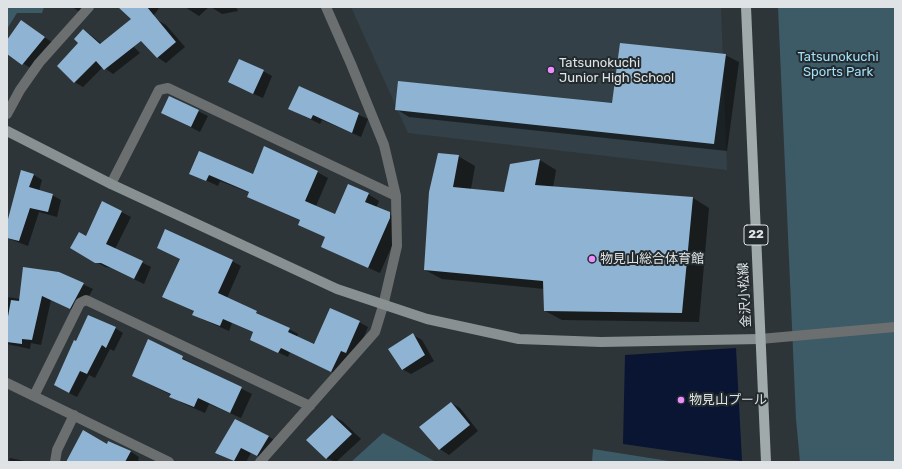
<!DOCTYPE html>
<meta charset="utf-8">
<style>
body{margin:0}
#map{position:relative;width:902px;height:469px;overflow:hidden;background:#2d3538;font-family:Rubik,sans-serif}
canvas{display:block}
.frame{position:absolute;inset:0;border:8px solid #dfe3e5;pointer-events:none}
</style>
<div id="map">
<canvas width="902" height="469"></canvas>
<div class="frame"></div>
</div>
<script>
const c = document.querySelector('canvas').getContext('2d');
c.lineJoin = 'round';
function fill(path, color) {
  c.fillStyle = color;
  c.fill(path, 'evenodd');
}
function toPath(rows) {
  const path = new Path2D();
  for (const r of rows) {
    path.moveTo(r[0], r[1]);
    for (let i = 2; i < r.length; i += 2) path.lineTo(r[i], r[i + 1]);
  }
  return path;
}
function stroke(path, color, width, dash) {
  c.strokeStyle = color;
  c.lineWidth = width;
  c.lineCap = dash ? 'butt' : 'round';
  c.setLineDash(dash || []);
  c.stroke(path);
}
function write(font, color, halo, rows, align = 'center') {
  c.font = font + ' Rubik,"Noto Sans JP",sans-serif';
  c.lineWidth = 4;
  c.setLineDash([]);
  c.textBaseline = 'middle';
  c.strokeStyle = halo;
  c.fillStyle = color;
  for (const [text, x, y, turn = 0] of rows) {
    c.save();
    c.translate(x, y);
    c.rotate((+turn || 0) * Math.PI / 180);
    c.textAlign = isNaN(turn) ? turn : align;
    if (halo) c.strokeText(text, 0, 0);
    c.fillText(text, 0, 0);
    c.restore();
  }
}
const built = toPath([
 [351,7,721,7,727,170,408,133]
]);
const green = toPath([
 [7,7,44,7,42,13,17,13,7,29],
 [778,7,895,7,895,462,800,462,796,419],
 [383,433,436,462,351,462],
 [593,449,675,462,592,462]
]);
const water = toPath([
 [736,348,742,461,623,444,625,355]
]);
const shadow = toPath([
 [72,7,92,7,85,15],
 [120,7,160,7,142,31,157,20,166,25,185,47,166,63,157,57,139,36,132,45,140,53,113,74,103,67,83,87,74,82,79,43,84,30,102,44,132,19],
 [185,7,209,7,199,16],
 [211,7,236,7,238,11,222,14],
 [21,21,53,43,32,69,7,53,7,42],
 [725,55,739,62,727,151,409,117,396,109,613,104],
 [263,71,272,76,263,98,238,87],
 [299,88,368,119,361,137,322,120,320,124,290,109],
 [169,97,208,116,200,132,171,117],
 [458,156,475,166,471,189,504,193,540,160,556,170,553,188,693,198,709,208,699,322,562,320,545,311,545,289,442,279,425,270],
 [317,172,328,178,316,206,336,215,368,194,379,201,376,208,401,220,401,225,380,273,322,247,326,237,299,224,301,221,248,197,250,193,220,181,218,186,190,173,254,176],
 [34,175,42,180,39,191,52,195,61,200,57,217,39,212,28,246,7,238,7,225],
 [103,202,131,217,115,249,151,267,144,284,111,268,105,267,72,248,87,237],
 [158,248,232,261,241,266,227,298,289,329,298,334,297,337,315,345,359,322,368,327,355,358,340,376,290,352,288,357,260,344,254,333,232,323,229,331,202,319,194,314,195,312,164,297,181,259],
 [59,273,93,289,79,313,51,300,41,345,31,343,30,349,7,344,7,297,20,299],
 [115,328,123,333,114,351,110,349,95,378,89,375,77,397,63,390,77,342],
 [413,335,422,340,434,361,411,374,402,369],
 [149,341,252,394,241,418,209,404,205,413,182,403,171,396,171,395,133,376],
 [451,403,460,408,478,431,449,455,440,449,420,427],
 [333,416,342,421,361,439,336,462,326,458],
 [268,436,277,442,266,460,251,453,246,462,235,462,217,452],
 [107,446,130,451,139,457,138,460,141,462,80,462],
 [10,458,29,462,9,462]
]);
const building = toPath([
 [118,7,147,7,176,42,157,58,141,41,104,70,96,61,74,83,57,66,78,43,74,39,83,29,100,44,131,19],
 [21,20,45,37,22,65,7,54,7,40],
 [620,43,726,54,714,144,395,110,398,81,612,103],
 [239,59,264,70,253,94,228,82],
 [299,86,359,113,352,133,313,115,311,119,288,109],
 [169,96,199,110,191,127,161,113],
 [264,146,318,171,305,201,335,214,348,184,369,193,365,202,390,212,390,218,368,268,321,247,325,237,298,225,300,220,247,197,249,192,209,175,206,181,189,174,199,151,253,174],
 [438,153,459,155,453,187,504,192,510,164,540,159,535,185,693,197,682,313,544,311,543,281,424,270,429,192],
 [21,170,34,174,29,187,53,194,48,212,30,208,19,241,7,238,7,223],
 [102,201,122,211,106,244,143,261,134,279,101,263,95,263,70,248,79,232,86,236],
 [165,229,233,260,218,293,257,311,256,313,290,328,288,332,314,344,330,308,360,321,346,353,341,351,331,372,281,348,278,353,250,340,253,332,223,319,220,326,192,315,194,311,162,297,180,259,157,248],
 [23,267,59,272,84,283,70,309,42,296,32,340,22,339,22,344,7,342,7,322,11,300,19,301],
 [88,315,116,327,106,348,102,345,87,374,80,371,69,393,54,385,74,340,76,341],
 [413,333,425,355,402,370,388,349],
 [148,339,183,356,182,359,242,387,230,413,198,398,194,407,169,397,171,394,132,376],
 [451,402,470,425,439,450,419,427],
 [332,415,352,434,326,459,306,440],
 [235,419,269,436,257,456,241,448,234,461,215,453],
 [83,430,107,444,108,441,131,451,125,462,66,462]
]);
const street = toPath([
 [7,114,20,90,39,63,89,7],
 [111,184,159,90,168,88,396,196],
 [760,339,895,327],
 [7,383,169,462],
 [34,396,80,303,86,300,310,406],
 [55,462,57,450,74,415],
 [260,462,375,332,383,306,397,246,396,196,384,145,351,64,326,7]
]);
const secondary = toPath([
 [7,131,111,184,337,289,427,319,519,339,601,342,760,339]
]);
const primary = toPath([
 [746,7,766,462]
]);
const markers = [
 [551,70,4,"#eb8dfc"],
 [592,259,4,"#eb8dfc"],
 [681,400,4,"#eb8dfc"]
];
const shields = [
 [756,235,24]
];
const shieldNames = [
 ["22",756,235]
];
const parkNames = [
 ["Tatsunokuchi",838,57],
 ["Sports Park",838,72]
];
const poiNames = [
 ["Tatsunokuchi",559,63],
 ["Junior High School",559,78],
 ["物見山総合体育館",600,259],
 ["物見山プール",689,400]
];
const streetNames = [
 ["金沢小松線",745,295,-93]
];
fill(built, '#334047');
fill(green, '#3d5a67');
fill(water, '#091533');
fill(shadow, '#0007');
fill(building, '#8fb3d3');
stroke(street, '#6b6f70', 10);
stroke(secondary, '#899091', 10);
stroke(primary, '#a1aaab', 10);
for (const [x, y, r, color] of markers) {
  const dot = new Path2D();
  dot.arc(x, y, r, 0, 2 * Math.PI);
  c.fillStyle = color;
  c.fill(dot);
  stroke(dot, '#232b2e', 1.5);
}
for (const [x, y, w] of shields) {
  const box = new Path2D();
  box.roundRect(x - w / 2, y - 10, w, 20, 3);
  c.fillStyle = '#232b2e';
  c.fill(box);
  stroke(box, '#dfe3e5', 1);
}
write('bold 12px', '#dfe3e5', null, shieldNames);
write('13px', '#a1dffa', '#232b2e', parkNames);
write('13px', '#dfe3e5', '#232b2e', poiNames, 'left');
write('13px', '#dfe3e5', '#232b2e', streetNames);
</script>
